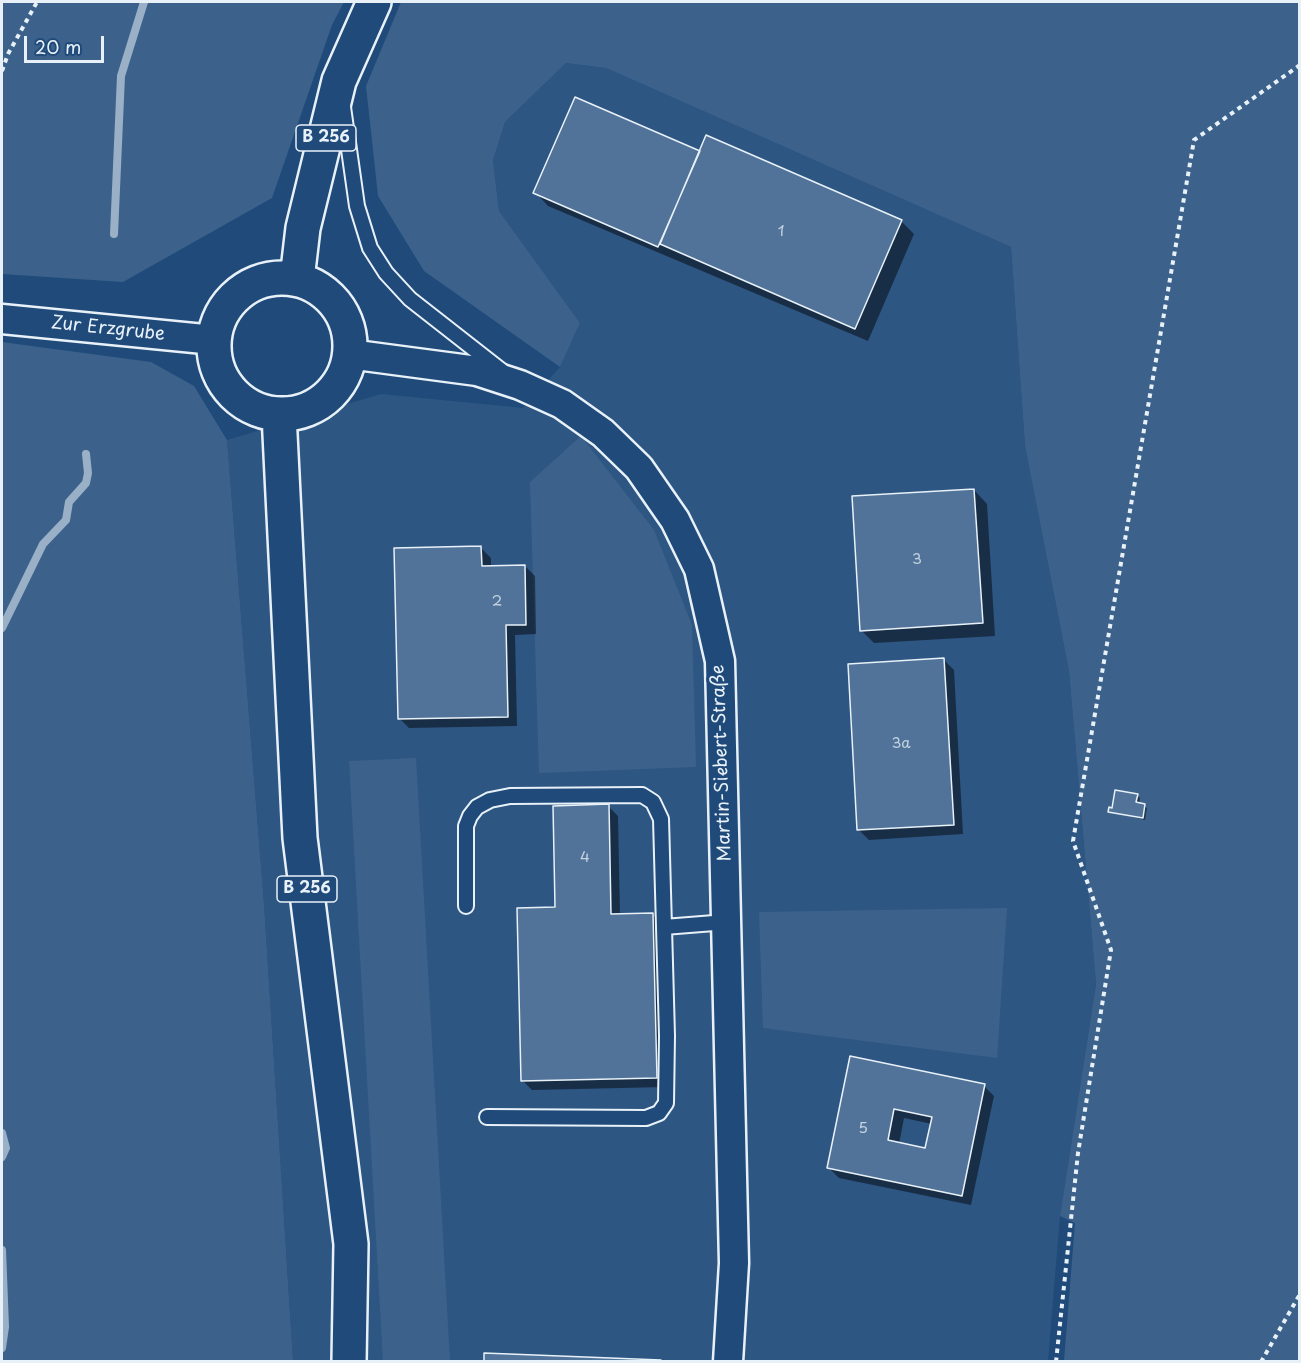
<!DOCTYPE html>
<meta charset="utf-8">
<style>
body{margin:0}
#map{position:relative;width:1301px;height:1363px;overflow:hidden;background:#1f4a7a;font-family:"Playpen Sans",sans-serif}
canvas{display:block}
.frame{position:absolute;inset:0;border:3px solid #e8f1f8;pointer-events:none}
.scale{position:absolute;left:24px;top:36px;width:80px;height:27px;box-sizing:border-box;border:3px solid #e8f1f8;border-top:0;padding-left:8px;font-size:18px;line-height:21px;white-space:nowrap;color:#e8f1f8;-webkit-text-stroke:4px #1f4a7a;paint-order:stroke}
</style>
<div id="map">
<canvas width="1301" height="1363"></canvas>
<div class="frame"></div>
<div class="scale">20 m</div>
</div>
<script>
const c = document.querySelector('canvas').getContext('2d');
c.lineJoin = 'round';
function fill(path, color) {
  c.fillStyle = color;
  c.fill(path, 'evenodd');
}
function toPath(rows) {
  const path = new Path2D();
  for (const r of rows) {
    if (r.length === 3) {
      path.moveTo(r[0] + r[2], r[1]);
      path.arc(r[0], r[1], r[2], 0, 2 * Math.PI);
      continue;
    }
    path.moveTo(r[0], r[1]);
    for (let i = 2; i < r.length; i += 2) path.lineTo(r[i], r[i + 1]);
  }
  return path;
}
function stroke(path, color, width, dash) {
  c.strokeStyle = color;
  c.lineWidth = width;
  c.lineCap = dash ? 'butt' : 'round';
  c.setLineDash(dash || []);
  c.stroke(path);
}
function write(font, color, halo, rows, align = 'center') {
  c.font = font + ' "Playpen Sans",sans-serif';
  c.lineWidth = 6;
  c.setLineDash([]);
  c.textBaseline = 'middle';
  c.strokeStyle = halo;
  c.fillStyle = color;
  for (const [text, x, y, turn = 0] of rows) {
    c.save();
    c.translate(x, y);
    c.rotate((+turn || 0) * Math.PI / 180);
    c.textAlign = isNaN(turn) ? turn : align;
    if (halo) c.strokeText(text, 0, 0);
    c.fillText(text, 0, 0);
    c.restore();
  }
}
const built = toPath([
 [566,63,606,68,1011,247,1025,446,1069,671,1096,984,1060,1216,1048,1361,293,1361,264,904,227,440,381,394,523,408,560,367,580,323,499,211,493,160,505,122]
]);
const green = toPath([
 [2,2,344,2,332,25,272,198,123,282,2,274],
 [401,2,1299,2,1299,1361,1064,1361,1075,1223,1060,1216,1096,984,1069,671,1025,446,1011,247,606,68,566,63,505,122,493,160,499,211,580,323,560,367,424,271,378,196,366,86],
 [2,342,151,362,194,386,227,440,264,904,293,1361,2,1361],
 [581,436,654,530,692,625,696,767,539,773,530,482],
 [416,758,450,1361,383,1361,349,761],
 [1007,908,997,1058,763,1028,759,912]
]);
const shadow = toPath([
 [700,152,901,221,914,234,868,341,548,206,535,192],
 [974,490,987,504,995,636,874,643,861,630],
 [481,548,491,558,491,567,525,566,535,576,536,634,515,635,517,726,409,728,399,718],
 [944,660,954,670,963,834,869,840,859,830],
 [1137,795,1140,798,1139,804,1147,808,1145,820,1109,811],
 [608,806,618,816,620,915,652,914,662,924,666,1087,532,1090,522,1080,557,908],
 [852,1058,984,1086,994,1096,971,1205,839,1178,829,1168],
 [904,1118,932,1124,926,1150,899,1144]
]);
const stream = toPath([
 [114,234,121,76,144,2],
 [2,628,43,544,66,520,69,502,86,483,88,473,86,454],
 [2,1133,6,1148,2,1157],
 [2,1250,5,1327,2,1348]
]);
const building = toPath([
 [575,97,700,151,658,247,533,193,575,97],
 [706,135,902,220,855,329,660,244,706,135],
 [974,489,983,623,860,631,852,496,974,489],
 [481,546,482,566,525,565,526,625,506,625,508,717,398,719,394,548,481,546],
 [944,658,954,825,857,830,848,664,944,658],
 [1115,790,1138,794,1136,802,1145,804,1143,818,1108,812,1109,807,1112,808,1115,790],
 [609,804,611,914,653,913,657,1078,521,1081,517,908,555,907,553,806,609,804],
 [850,1056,985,1084,962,1196,827,1168,850,1056],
 [894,1109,932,1117,925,1148,888,1140,894,1109],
 [484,1353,661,1360,661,1362,484,1362,484,1353]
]);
const path = toPath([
 [2,71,8,54,37,2],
 [1056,1362,1078,1153,1111,950,1073,841,1194,140,1300,65],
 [1261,1362,1300,1294]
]);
const lane = toPath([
 [343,107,357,206,370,248,386,273,410,299,502,371],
 [466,906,466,826,470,816,477,807,490,800,510,796,642,795,653,802,661,819,667,1036,666,1103,659,1113,646,1118,487,1117],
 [664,927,727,922]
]);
const street = toPath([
 [2,319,214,340],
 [349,354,477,371,520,385,562,404,603,433,639,468,675,520,699,569,720,661,734,1263,728,1362]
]);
const primary = toPath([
 [282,346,68],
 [297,279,303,228,339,81,374,2],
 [279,414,300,838,351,1244,349,1362]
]);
const numberNames = [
 ["1",781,232],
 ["3",917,560],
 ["2",497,602],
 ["3a",901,744],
 ["4",585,858],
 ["5",863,1129]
];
const shields = [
 [326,138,60],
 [307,889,60]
];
const shieldNames = [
 ["B 256",326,138],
 ["B 256",307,889]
];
const streetNames = [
 ["Zur Erzgrube",108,329,6],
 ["Martin-Siebert-Straße",722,763,-92]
];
fill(built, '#2e5683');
fill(green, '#3c628c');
fill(shadow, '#0007');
stroke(stream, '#9ab0c7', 8);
fill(building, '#517399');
stroke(building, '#e8f1f8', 1.5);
stroke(lane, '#e8f1f8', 18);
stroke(street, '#e8f1f8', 33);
stroke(primary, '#e8f1f8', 38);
stroke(path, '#e8f1f8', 4, [4.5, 4.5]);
stroke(lane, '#1f4a7a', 14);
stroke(street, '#1f4a7a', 28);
stroke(primary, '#1f4a7a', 33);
write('15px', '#c2d2e0', null, numberNames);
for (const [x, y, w] of shields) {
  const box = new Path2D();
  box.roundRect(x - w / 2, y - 13, w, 26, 4.5);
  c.fillStyle = '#1f4a7a';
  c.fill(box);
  stroke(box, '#e8f1f8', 1.5);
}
write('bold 16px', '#e8f1f8', null, shieldNames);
write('18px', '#e8f1f8', '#1f4a7a', streetNames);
</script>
